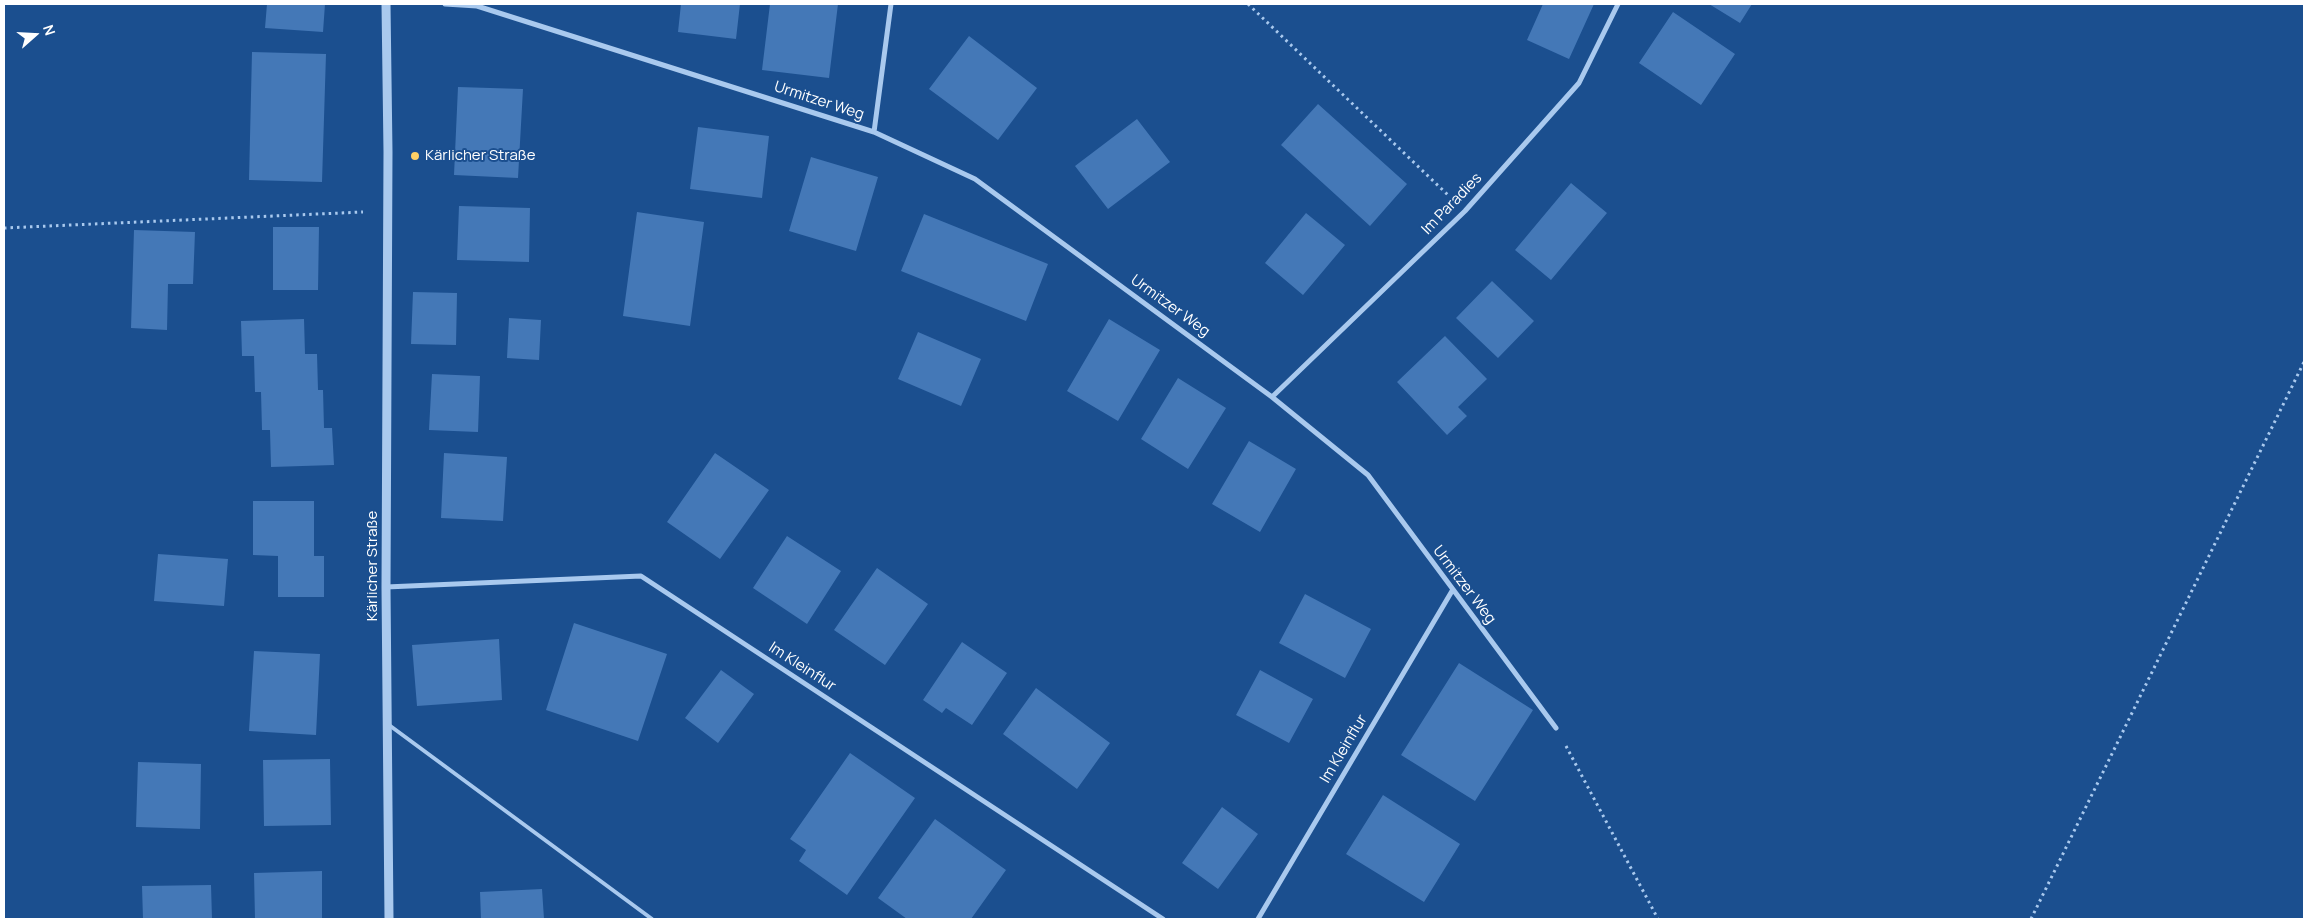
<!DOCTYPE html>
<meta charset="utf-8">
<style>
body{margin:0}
#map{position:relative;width:2308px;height:923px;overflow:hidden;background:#1b4f8f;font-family:Manrope,sans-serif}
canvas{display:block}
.frame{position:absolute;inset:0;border:5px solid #fff;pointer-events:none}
.north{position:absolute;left:10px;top:10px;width:50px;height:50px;-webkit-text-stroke:4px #1b4f8f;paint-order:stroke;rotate:71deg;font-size:14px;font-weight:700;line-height:20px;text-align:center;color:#fff}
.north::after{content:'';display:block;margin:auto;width:18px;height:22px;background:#fff;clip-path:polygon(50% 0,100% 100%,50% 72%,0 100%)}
</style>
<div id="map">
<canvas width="2308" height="923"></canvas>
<div class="frame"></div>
<div class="north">N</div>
</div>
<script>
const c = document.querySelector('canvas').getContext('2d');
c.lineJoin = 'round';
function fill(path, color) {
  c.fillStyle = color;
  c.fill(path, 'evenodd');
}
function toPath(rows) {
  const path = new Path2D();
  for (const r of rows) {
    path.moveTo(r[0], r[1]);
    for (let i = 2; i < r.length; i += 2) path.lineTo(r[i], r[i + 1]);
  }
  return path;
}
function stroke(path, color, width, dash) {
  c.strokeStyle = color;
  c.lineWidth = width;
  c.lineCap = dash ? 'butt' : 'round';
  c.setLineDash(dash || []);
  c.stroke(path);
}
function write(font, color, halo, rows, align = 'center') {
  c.font = font + ' Manrope,sans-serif';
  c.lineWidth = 4;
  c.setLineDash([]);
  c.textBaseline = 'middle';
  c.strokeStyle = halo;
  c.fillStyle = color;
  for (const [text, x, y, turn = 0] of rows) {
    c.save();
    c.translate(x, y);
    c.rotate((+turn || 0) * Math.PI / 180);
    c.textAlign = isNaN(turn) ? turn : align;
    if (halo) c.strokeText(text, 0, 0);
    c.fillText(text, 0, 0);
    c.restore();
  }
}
const building = toPath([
 [267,4,325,4,323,32,265,28],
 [681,4,740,4,736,39,678,32],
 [770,4,838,4,829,78,762,70],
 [1543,4,1594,4,1569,59,1527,40],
 [1709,4,1752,4,1740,23],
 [1673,12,1735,54,1701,105,1639,63],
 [969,36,1037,88,998,140,929,89],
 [252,52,326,54,322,182,249,180],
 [458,87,523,89,518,178,454,175],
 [1318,104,1407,184,1370,226,1281,145],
 [1137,119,1170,162,1108,209,1075,166],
 [698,127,769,136,762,198,690,189],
 [811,157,878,177,856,251,789,231],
 [1571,183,1607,213,1551,280,1515,250],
 [459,206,530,208,529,262,457,260],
 [637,212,704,222,690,326,623,316],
 [1306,213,1345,245,1303,295,1265,263],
 [924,214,1048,264,1026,321,901,271],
 [273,227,319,227,318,290,273,290],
 [134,230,195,232,193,284,168,284,167,330,131,328],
 [1492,281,1534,321,1498,358,1456,318],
 [413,292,457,293,456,345,411,344],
 [509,318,541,320,539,360,507,358],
 [304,319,305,354,317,354,318,390,323,390,324,428,332,428,334,465,271,467,270,430,262,430,261,392,255,392,254,356,242,356,241,321],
 [1109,319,1160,350,1118,421,1067,391],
 [918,332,981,359,961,406,898,379],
 [1445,336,1487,379,1458,407,1467,416,1447,435,1397,382],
 [432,374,480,376,478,432,429,430],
 [1178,378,1226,408,1188,469,1141,439],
 [1249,441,1296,469,1260,532,1212,504],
 [444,453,507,457,503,521,441,518],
 [715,453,769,490,720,559,667,522],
 [253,501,314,501,314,556,324,556,324,597,278,597,278,556,253,555],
 [787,536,841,571,807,624,753,588],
 [158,554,228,559,224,606,154,601],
 [877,568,928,604,885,665,834,630],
 [1305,594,1371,629,1345,678,1279,643],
 [574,623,667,654,638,741,546,710],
 [499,639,502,700,417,706,412,645],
 [962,642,1007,673,972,725,946,708,942,713,923,700],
 [254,651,320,654,316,735,249,731],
 [1459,663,1533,710,1475,801,1401,755],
 [721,670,754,694,718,743,685,718],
 [1260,670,1313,699,1289,743,1236,715],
 [1036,688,1110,743,1077,789,1003,734],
 [850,753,915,798,847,895,799,861,806,850,790,839],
 [330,759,331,825,264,826,263,760],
 [138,762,201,764,200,829,136,827],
 [1383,795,1460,844,1424,902,1346,854],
 [1222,807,1258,834,1218,889,1182,863],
 [935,819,1006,870,971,919,907,919,878,898],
 [322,871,322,919,255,919,254,873],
 [211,885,212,919,143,919,142,886],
 [542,889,544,919,481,919,480,892]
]);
const path = toPath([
 [1248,4,1448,195],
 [4,228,363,212],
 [1566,746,1658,919],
 [2031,919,2304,362]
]);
const service = toPath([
 [389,725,652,919]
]);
const minor = toPath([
 [445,4,477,6,874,132,975,179,1272,397,1368,475,1556,728],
 [874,132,891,4],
 [1272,397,1465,211,1579,83,1618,4],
 [386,587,641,576,1163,919],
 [1258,919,1452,591]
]);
const tertiary = toPath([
 [386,4,388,152,386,587,389,919]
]);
const markers = [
 [415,156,5,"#ffd166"]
];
const streetNames = [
 ["Urmitzer Weg",819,101,18],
 ["Im Paradies",1452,204,-46],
 ["Urmitzer Weg",1170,306,36],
 ["Kärlicher Straße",373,566,-90],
 ["Urmitzer Weg",1464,585,53],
 ["Im Kleinflur",802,667,33],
 ["Im Kleinflur",1344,749,-59]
];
const poiNames = [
 ["Kärlicher Straße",425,156]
];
fill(building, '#4478b7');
stroke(path, '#a9c9ee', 3, [2.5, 4]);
stroke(service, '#a9c9ee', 4);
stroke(minor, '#a9c9ee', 5);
stroke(tertiary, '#a9c9ee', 9);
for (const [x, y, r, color] of markers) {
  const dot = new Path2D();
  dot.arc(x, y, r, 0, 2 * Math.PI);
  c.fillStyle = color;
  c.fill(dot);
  stroke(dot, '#1b4f8f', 2);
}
write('15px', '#fff', '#1b4f8f', streetNames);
write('15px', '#fff', '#1b4f8f', poiNames, 'left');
</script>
